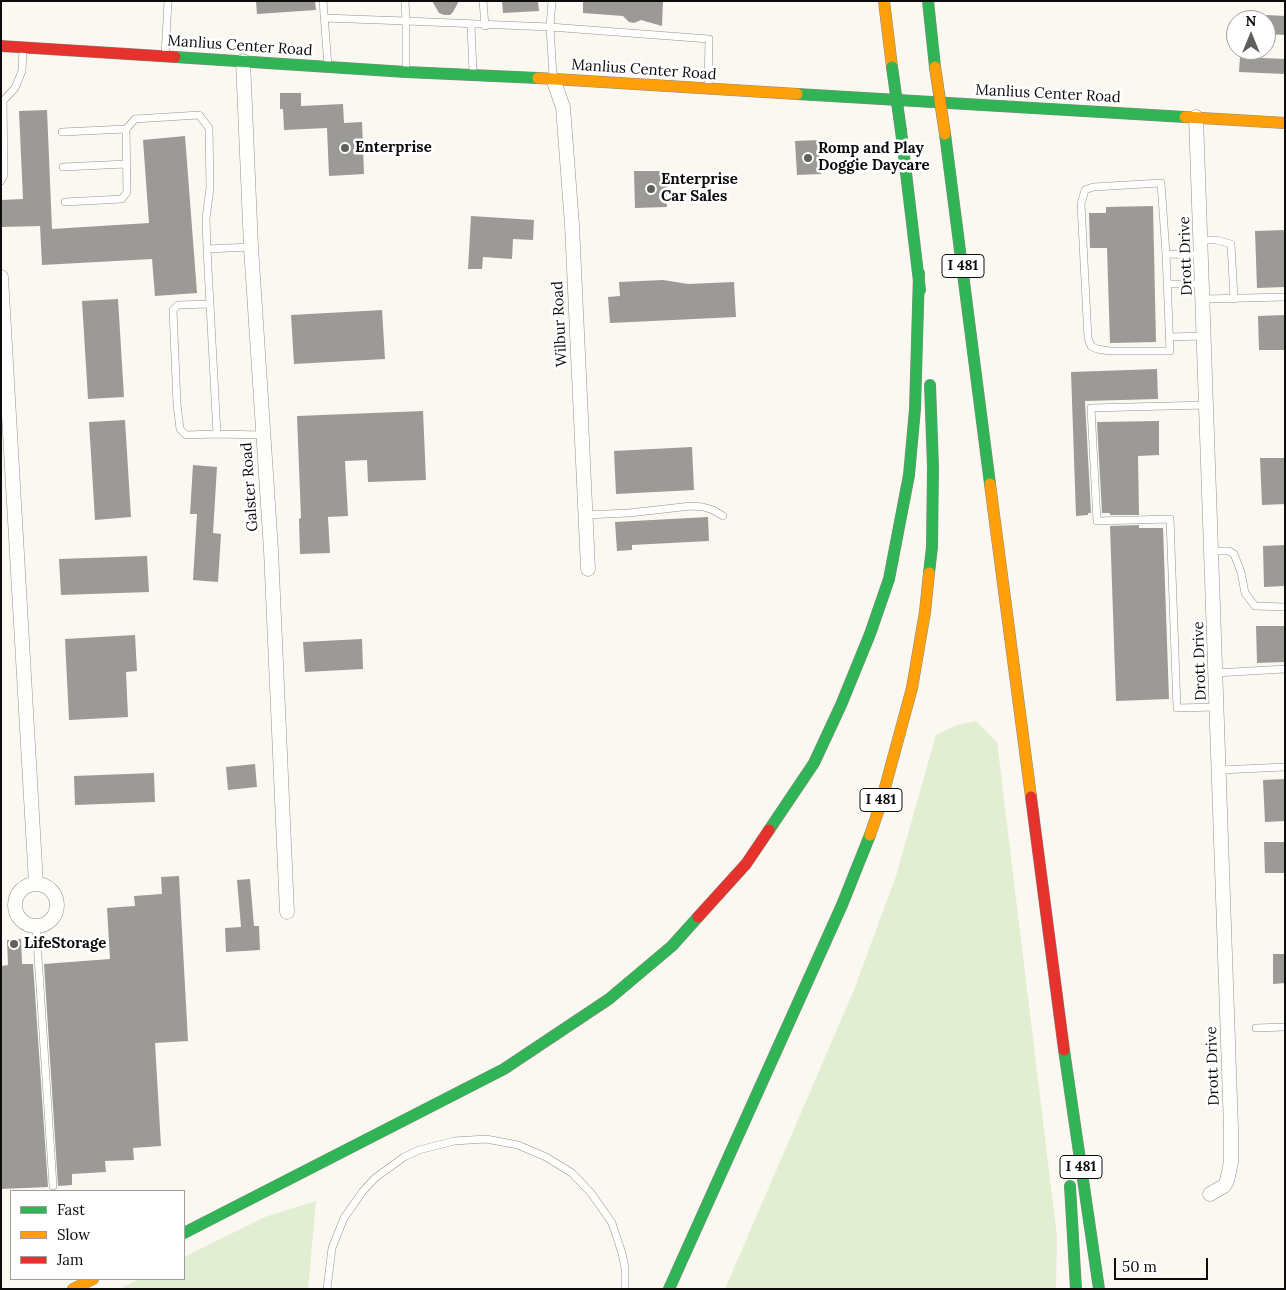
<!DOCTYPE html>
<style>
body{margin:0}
#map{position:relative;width:1286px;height:1290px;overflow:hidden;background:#faf8f0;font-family:Lora,serif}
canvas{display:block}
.frame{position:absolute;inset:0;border:2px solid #0c0c0c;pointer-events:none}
.legend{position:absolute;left:10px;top:1190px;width:175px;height:90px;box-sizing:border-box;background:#fff;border:1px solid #9e9e9e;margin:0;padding:6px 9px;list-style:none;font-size:15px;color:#0c0c0c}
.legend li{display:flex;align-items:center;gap:10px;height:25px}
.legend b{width:25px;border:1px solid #9e9e9e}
.north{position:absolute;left:1226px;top:10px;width:50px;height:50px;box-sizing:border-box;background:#fff;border:1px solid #9e9e9e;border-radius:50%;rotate:0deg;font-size:14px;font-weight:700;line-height:20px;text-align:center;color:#0c0c0c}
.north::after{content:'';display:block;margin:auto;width:18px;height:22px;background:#5f5f5c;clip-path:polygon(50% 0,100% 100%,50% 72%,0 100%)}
.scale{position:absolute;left:1114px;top:1258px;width:94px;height:22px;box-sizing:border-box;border:2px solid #0c0c0c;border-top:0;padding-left:6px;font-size:15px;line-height:18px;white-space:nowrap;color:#0c0c0c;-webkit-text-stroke:4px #fff;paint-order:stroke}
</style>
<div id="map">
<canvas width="1286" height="1290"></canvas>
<div class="frame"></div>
<ul class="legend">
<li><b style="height:6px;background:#30b455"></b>Fast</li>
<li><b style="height:6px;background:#ff9f0a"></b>Slow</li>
<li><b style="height:6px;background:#e5322d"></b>Jam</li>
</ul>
<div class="north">N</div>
<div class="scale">50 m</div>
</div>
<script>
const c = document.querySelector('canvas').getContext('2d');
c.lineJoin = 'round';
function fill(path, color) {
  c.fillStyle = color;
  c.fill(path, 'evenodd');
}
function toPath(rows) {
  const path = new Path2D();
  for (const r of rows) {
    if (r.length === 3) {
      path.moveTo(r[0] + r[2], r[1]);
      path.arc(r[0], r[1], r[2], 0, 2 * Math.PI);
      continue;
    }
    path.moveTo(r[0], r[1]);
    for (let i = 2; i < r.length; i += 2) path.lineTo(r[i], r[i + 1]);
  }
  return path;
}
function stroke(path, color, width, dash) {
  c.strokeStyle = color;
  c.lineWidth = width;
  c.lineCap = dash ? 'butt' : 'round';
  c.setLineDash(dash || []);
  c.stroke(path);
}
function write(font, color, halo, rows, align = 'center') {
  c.font = font + ' Lora,serif';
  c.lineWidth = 5;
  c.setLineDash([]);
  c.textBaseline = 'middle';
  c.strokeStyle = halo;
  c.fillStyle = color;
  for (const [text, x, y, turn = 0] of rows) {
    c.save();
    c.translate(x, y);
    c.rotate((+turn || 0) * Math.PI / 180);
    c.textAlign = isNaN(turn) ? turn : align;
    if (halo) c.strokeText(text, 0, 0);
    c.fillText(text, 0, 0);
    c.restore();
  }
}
const green = toPath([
 [976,721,997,742,1057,1237,1056,1289,725,1289,854,990,896,876,936,735,957,725],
 [316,1201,308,1289,119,1289,139,1279,184,1279,184,1257,265,1217]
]);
const building = toPath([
 [256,1,315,1,316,10,257,14],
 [432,1,459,1,453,12,450,15,444,15,439,13],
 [502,1,538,1,539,11,503,13],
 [583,1,663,1,662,26,641,20,634,23,629,22,623,16,583,13],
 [1266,15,1285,16,1285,35,1266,34],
 [1240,57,1285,59,1285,74,1239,72],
 [280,93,301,93,301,106,343,104,344,123,362,122,364,174,329,176,327,128,284,130,283,109,280,109],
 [47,110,52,229,149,223,143,140,185,136,197,293,155,296,152,259,42,265,40,226,1,227,1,200,23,199,19,111],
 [819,140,821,174,797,175,795,141],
 [634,171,666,171,667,207,635,208],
 [1153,206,1156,342,1110,343,1107,248,1090,248,1089,213,1106,213,1106,207],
 [471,216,534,220,533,240,513,239,512,259,483,257,482,269,468,269],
 [1285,230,1285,287,1257,288,1255,231],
 [663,280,688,284,734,282,736,317,610,323,608,297,620,296,619,282],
 [118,299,124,397,88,399,82,301],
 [382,310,385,359,294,364,291,315],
 [1285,315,1285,350,1259,350,1258,316],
 [1157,369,1158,399,1085,401,1091,513,1088,513,1088,515,1076,516,1071,372],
 [423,411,426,480,368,482,367,460,345,461,348,516,328,517,330,553,300,554,299,519,301,518,297,416],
 [125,420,131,517,95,520,89,422],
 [1159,421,1159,455,1138,456,1139,515,1110,515,1110,513,1102,513,1097,422],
 [692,447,694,490,616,494,614,451],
 [1260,458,1285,458,1285,504,1262,505],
 [193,465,217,467,213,533,221,534,218,582,193,580,197,514,190,514],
 [708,517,709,541,632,545,632,550,617,551,615,522],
 [1139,525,1139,528,1163,528,1169,699,1116,701,1110,526],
 [1285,545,1285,586,1264,587,1263,546],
 [147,556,149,592,61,595,59,559],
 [1256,626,1285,626,1285,662,1257,663],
 [135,635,137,671,126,672,128,717,69,720,65,639],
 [362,639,363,669,305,672,303,642],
 [255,764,257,787,228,790,226,767],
 [154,773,155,802,75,805,74,776],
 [1285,779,1285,821,1265,822,1263,780],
 [1264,842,1285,842,1285,873,1265,873],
 [179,876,188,1041,155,1043,161,1146,133,1148,134,1160,105,1161,106,1172,72,1174,72,1185,58,1186,44,964,110,959,107,908,135,906,134,896,162,894,161,877],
 [250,879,254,926,259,926,260,950,226,952,225,928,241,927,237,880],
 [21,939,22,964,33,964,48,1187,1,1189,1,966,8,965,7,940],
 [1273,954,1285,954,1285,983,1273,984]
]);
const lane = toPath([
 [323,1,328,66],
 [483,1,485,26],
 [552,1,550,27,553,76],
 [324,18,406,21,405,1],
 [471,25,473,72],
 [165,56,168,1],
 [406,70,406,21,550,27,709,39,708,86],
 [62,132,126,129],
 [63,167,126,164],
 [1,181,4,175,3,101,15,88,22,71,23,48],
 [65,202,122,199,127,192,126,129,135,119,199,115,209,128,210,188,206,219,207,249,251,247],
 [1202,240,1216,240,1231,244,1234,299],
 [207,249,217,434,186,435,180,429,177,404,173,310,178,305,210,304],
 [1166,254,1170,351,1110,351,1097,349,1091,346,1088,338,1081,204,1085,190,1093,187,1161,183,1166,254,1202,255],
 [1167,284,1203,284],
 [1204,299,1285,297],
 [1169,337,1204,336],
 [1207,405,1091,408,1097,521,1170,519,1177,708,1217,707],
 [217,434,262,435],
 [585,515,629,513,691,506,703,507,713,510,723,516],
 [1213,551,1229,551,1234,554,1241,572,1245,593,1255,606,1285,607],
 [1216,673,1285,669],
 [1220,770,1285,767],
 [36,925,53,1186],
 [1256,1028,1285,1027],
 [327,1289,332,1248,344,1218,363,1191,375,1178,404,1157,419,1150,454,1141,486,1139,518,1145,546,1157,572,1173,591,1193,612,1223,622,1253,625,1268,625,1289]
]);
const street = toPath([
 [243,61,251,247,271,550,287,912],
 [553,79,563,107,572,225,588,569],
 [1196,117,1231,1128,1231,1162,1227,1181,1224,1186,1210,1194],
 [1,277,36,884],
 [36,905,21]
]);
const fast = toPath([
 [928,1,935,67],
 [175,57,406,72,538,78],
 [797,94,1185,117],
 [901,131,920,290],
 [945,134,990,484],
 [929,573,932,547,933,467,930,385],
 [769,830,814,763,841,705,870,634,889,579,909,475,915,409,919,273],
 [1064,1050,1099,1289],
 [1070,1186,1076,1289],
 [184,1233,504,1069,609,999,672,946,698,917],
 [669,1289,842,905,870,835]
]);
const slow = toPath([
 [884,1,892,67],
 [538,78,797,94],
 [1185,117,1285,123],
 [990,484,1031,797],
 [870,835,880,806,912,688,925,612,929,573],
 [73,1289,93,1279]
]);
const jam = toPath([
 [1,46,175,57],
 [1031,797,1064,1050],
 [698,917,746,864,769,830]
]);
const fastBridge = toPath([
 [892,67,901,131]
]);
const slowBridge = toPath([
 [935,67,945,134]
]);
const markers = [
 [345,148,5,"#5f5f5c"],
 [808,158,5,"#5f5f5c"],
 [651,189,5,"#5f5f5c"],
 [14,944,5,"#5f5f5c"]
];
const shields = [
 [963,266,42],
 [881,800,42],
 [1081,1167,42]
];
const shieldNames = [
 ["I 481",963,266],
 ["I 481",881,800],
 ["I 481",1081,1167]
];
const streetNames = [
 ["Manlius Center Road",240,46,4],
 ["Manlius Center Road",644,70,4],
 ["Manlius Center Road",1048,94,3],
 ["Drott Drive",1186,256,-92],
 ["Wilbur Road",560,324,-93],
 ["Galster Road",250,487,-94],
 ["Drott Drive",1200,661,-92],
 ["Drott Drive",1213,1066,-92]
];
const poiNames = [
 ["Enterprise",355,148],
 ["Romp and Play",818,149],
 ["Doggie Daycare",818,166],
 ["Enterprise",661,180],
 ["Car Sales",661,197],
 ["LifeStorage",24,944]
];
fill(green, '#e1eed1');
fill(building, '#9c9a96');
stroke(lane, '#93928f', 8);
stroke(street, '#93928f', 15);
stroke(fast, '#8a8985', 12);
stroke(slow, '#8a8985', 12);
stroke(jam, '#8a8985', 12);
stroke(lane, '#fefefd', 7);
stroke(street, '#fefefd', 14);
stroke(fast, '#30b455', 11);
stroke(slow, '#ff9f0a', 11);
stroke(jam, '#e5322d', 11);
stroke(fastBridge, '#80807c', 12, []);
stroke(slowBridge, '#80807c', 12, []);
stroke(fastBridge, '#30b455', 11);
stroke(slowBridge, '#ff9f0a', 11);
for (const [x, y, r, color] of markers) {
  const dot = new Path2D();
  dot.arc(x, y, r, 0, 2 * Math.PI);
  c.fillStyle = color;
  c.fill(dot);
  stroke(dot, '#fff', 2);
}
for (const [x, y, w] of shields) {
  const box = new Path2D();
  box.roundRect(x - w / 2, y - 11.5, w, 23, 4);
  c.fillStyle = '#fff';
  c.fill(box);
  stroke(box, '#0c0c0c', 1);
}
write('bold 14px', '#0c0c0c', null, shieldNames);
write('15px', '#0c0c0c', '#fff', streetNames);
write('bold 15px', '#0c0c0c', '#fff', poiNames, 'left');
</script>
